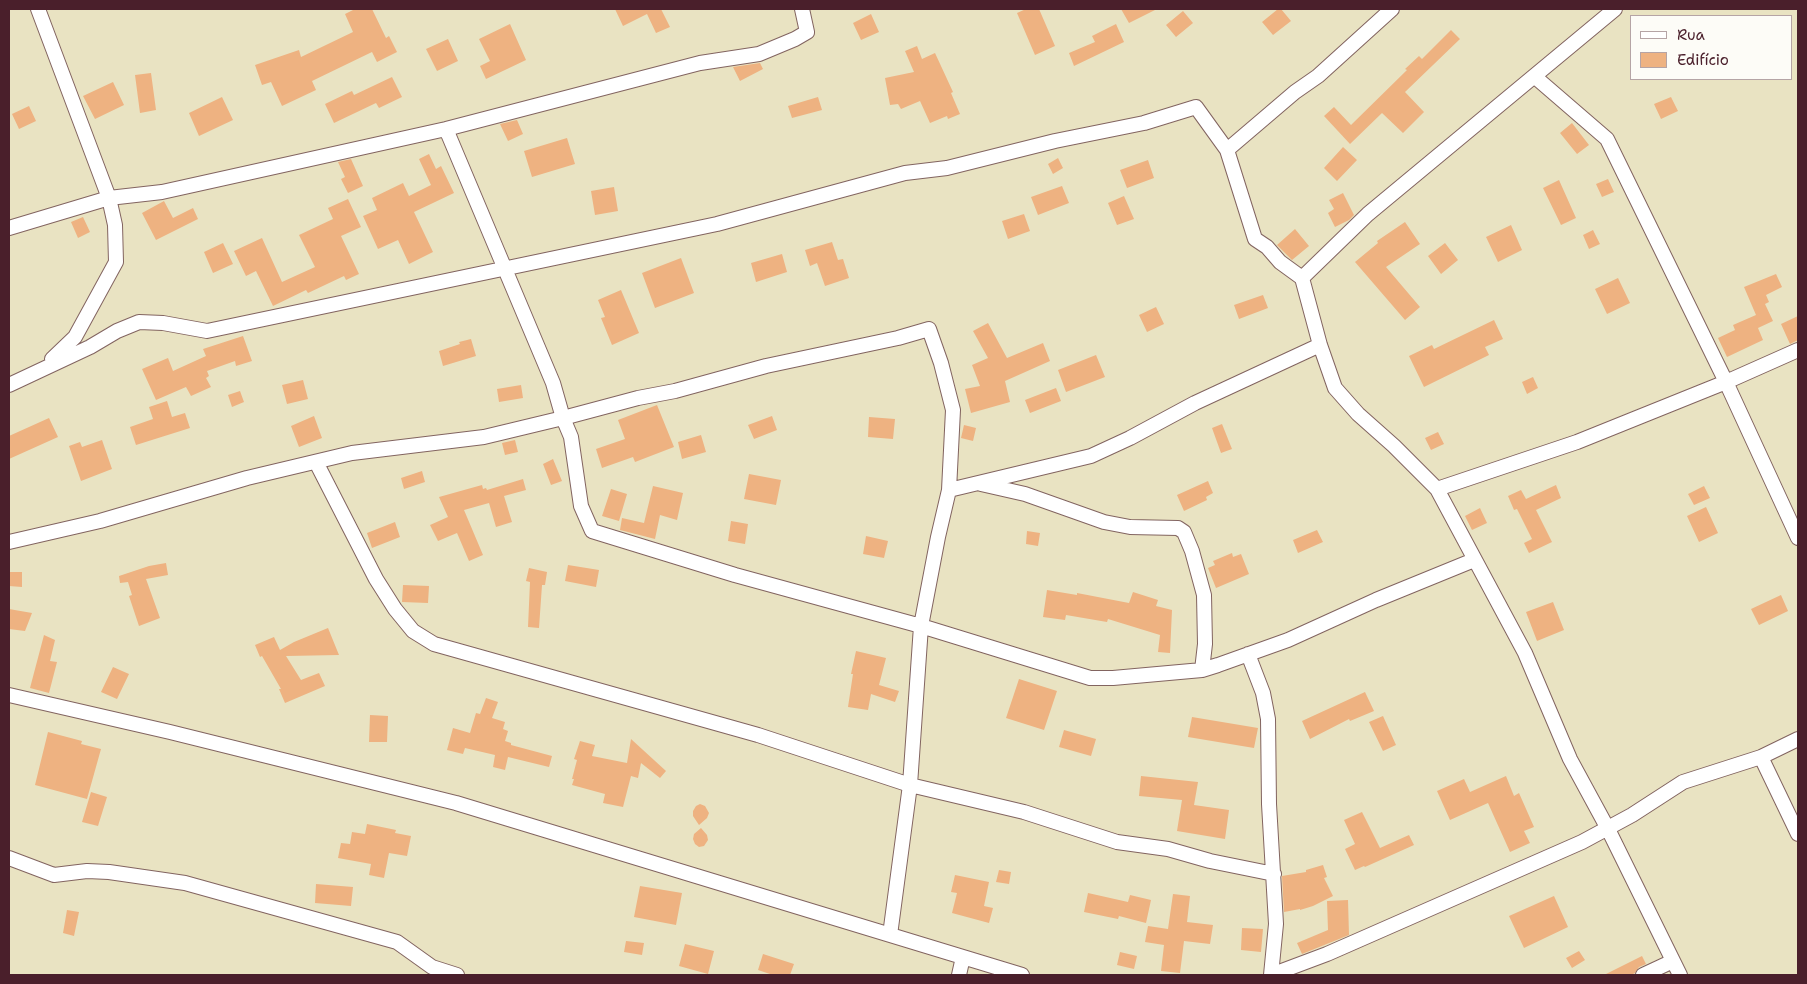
<!DOCTYPE html>
<meta charset="utf-8">
<style>
body{margin:0}
#map{position:relative;width:1807px;height:984px;overflow:hidden;background:#e9e3c2;font-family:"Shantell Sans",sans-serif}
canvas{display:block}
.frame{position:absolute;inset:0;border:10px solid #4a1f2b;pointer-events:none}
.legend{position:absolute;left:1630px;top:15px;width:162px;height:65px;box-sizing:border-box;background:#fdfcf7;border:1px solid #b5a4a5;margin:0;padding:6px 9px;list-style:none;font-size:15px;color:#4a1f2b}
.legend li{display:flex;align-items:center;gap:10px;height:25px}
.legend b{width:25px;border:1px solid #b5a4a5}
</style>
<div id="map">
<canvas width="1807" height="984"></canvas>
<div class="frame"></div>
<ul class="legend">
<li><b style="height:6px;background:#fff"></b>Rua</li>
<li><b style="height:14px;background:#eeb281"></b>Edifício</li>
</ul>
</div>
<script>
const c = document.querySelector('canvas').getContext('2d');
c.lineJoin = 'round';
function fill(path, color) {
  c.fillStyle = color;
  c.fill(path, 'evenodd');
}
function toPath(rows) {
  const path = new Path2D();
  for (const r of rows) {
    path.moveTo(r[0], r[1]);
    for (let i = 2; i < r.length; i += 2) path.lineTo(r[i], r[i + 1]);
  }
  return path;
}
function stroke(path, color, width, dash) {
  c.strokeStyle = color;
  c.lineWidth = width;
  c.lineCap = dash ? 'butt' : 'round';
  c.setLineDash(dash || []);
  c.stroke(path);
}
const building = toPath([
 [355,9,372,9,386,38,389,36,397,52,377,62,372,52,312,81,316,90,282,106,271,82,262,85,255,65,299,50,301,57,353,32,345,14],
 [615,9,661,9,670,27,656,33,647,14,623,26],
 [1026,9,1039,9,1055,46,1035,55,1017,13],
 [1121,9,1157,9,1129,23],
 [1278,9,1281,9,1291,21,1273,35,1262,22],
 [1183,11,1193,23,1176,37,1166,25],
 [871,14,879,32,861,40,853,23],
 [510,24,526,60,486,79,480,66,490,61,479,39],
 [1116,24,1124,42,1074,66,1069,53,1095,42,1092,36],
 [1451,30,1460,39,1405,92,1424,112,1403,133,1382,113,1350,144,1324,116,1334,107,1351,125,1407,70,1405,69,1419,56,1422,59],
 [448,39,458,61,437,71,426,49],
 [917,46,922,59,935,53,953,92,951,93,960,114,948,119,947,116,930,123,920,101,901,109,898,104,890,105,885,78,914,72,905,51],
 [760,63,763,69,740,81,733,67],
 [151,73,156,110,140,113,135,75],
 [392,77,402,97,379,108,376,103,334,123,325,104,352,91,354,95],
 [113,82,124,105,95,119,83,96],
 [222,97,233,120,199,136,189,113],
 [818,97,822,110,792,118,788,106],
 [1671,97,1678,111,1661,119,1654,104],
 [29,106,36,121,19,129,12,114],
 [517,120,523,134,508,141,500,124],
 [1572,123,1589,145,1577,154,1560,133],
 [567,138,575,164,532,177,524,151],
 [1343,147,1357,160,1337,181,1324,168],
 [429,154,436,169,441,166,454,193,414,212,433,252,409,264,398,240,378,249,363,216,377,210,372,198,403,183,409,196,431,185,419,159],
 [1058,158,1063,168,1053,174,1048,164],
 [351,159,363,186,348,193,341,179,345,177,338,162],
 [1148,160,1154,178,1127,188,1120,170],
 [1608,179,1614,192,1602,197,1596,184],
 [1559,180,1576,218,1561,225,1543,188],
 [1062,186,1069,203,1038,215,1031,197],
 [614,187,618,211,595,215,591,191],
 [1343,193,1354,215,1349,220,1335,227,1328,213,1334,209,1329,200],
 [1124,196,1134,219,1117,225,1108,203],
 [348,199,361,227,341,236,359,274,346,280,344,276,308,293,306,290,273,306,256,271,246,276,234,251,262,238,282,282,315,267,299,235,333,219,328,208],
 [164,201,173,218,193,208,198,219,156,240,142,213],
 [1024,214,1030,231,1008,239,1002,221],
 [83,217,90,232,78,238,71,222],
 [1405,222,1420,244,1386,267,1420,307,1405,320,1355,262,1378,243,1377,241],
 [1511,225,1522,250,1498,262,1486,237],
 [1295,229,1309,246,1292,260,1277,245],
 [1593,230,1600,244,1589,249,1583,235],
 [832,242,838,260,843,259,849,278,825,286,817,263,810,266,805,250],
 [223,243,233,264,213,273,204,252],
 [1445,243,1458,260,1441,274,1428,256],
 [782,254,787,272,756,282,751,263],
 [681,258,694,293,655,308,642,273],
 [1776,274,1782,287,1766,295,1769,302,1765,304,1773,321,1758,328,1763,340,1727,357,1718,338,1735,330,1733,325,1756,315,1744,287],
 [1618,278,1630,303,1607,314,1595,289],
 [621,290,639,333,612,345,601,318,605,317,598,300],
 [1263,295,1268,308,1239,319,1234,305],
 [1156,307,1164,324,1147,332,1139,315],
 [1798,316,1798,340,1790,344,1781,324],
 [1494,320,1503,339,1485,347,1489,355,1424,387,1409,356,1432,345,1434,349],
 [988,323,1007,358,1043,343,1050,361,1005,381,1010,402,971,413,965,389,980,386,972,365,988,358,973,331],
 [243,336,252,361,236,366,235,361,207,371,209,376,206,378,211,387,191,396,186,387,156,400,142,369,168,358,173,371,206,356,203,349],
 [471,339,476,356,443,366,439,351,460,344,459,342],
 [1096,355,1105,377,1066,392,1058,370],
 [1533,377,1538,388,1527,394,1522,382],
 [303,380,308,399,287,404,282,385],
 [521,385,523,398,499,402,497,389],
 [1056,388,1061,401,1030,413,1025,400],
 [240,391,244,402,232,407,228,395],
 [167,401,172,417,185,413,190,428,136,445,130,427,153,419,149,407],
 [657,405,674,447,635,462,633,457,602,468,596,449,625,439,618,420],
 [314,416,322,438,299,447,291,426],
 [772,416,777,430,754,439,748,425],
 [869,417,895,419,893,439,868,437],
 [49,418,58,437,9,459,9,436],
 [1222,424,1232,449,1221,453,1212,428],
 [964,425,976,428,973,441,961,438],
 [1438,432,1444,444,1431,450,1425,438],
 [701,435,706,452,682,459,678,442],
 [102,440,112,469,81,481,69,446,80,442,82,447],
 [515,440,518,452,505,455,502,443],
 [553,459,562,481,551,485,543,464],
 [422,471,425,482,404,489,401,478],
 [749,474,781,480,776,505,744,499],
 [523,479,526,490,504,496,512,522,496,527,489,503,464,510,483,555,469,561,457,533,438,541,430,525,448,517,439,497,482,485,483,489,486,488,487,490],
 [1208,481,1213,493,1206,497,1207,500,1184,511,1177,495],
 [1556,485,1561,498,1536,510,1552,542,1529,553,1524,543,1532,539,1517,509,1514,510,1508,496,1521,490,1526,499],
 [653,486,683,493,677,520,660,515,655,539,620,530,622,518,644,523],
 [1704,486,1710,498,1694,505,1688,494],
 [611,489,627,494,619,521,602,516],
 [1706,507,1718,533,1699,542,1687,516],
 [1480,508,1487,523,1472,530,1465,516],
 [731,521,748,524,745,544,728,541],
 [395,522,400,537,372,548,367,533],
 [1317,530,1323,542,1298,553,1293,540],
 [1027,531,1040,533,1038,546,1026,544],
 [866,536,888,541,884,558,863,554],
 [1232,553,1233,557,1241,554,1249,574,1216,588,1208,568,1215,565,1213,561],
 [166,563,168,575,146,579,160,618,139,626,129,596,132,595,128,582,120,583,119,576,149,566],
 [568,565,599,570,596,587,565,581],
 [529,568,547,572,545,585,542,585,539,628,528,627,530,582,526,581],
 [10,572,22,572,22,587,9,586],
 [403,585,429,586,428,603,402,602],
 [1047,590,1077,595,1077,593,1129,603,1133,592,1158,600,1156,606,1172,610,1170,653,1158,652,1160,635,1108,619,1107,622,1066,615,1065,620,1043,617],
 [1781,595,1788,611,1759,625,1751,609],
 [1553,602,1564,630,1537,641,1526,612],
 [9,609,32,613,25,631,9,629],
 [328,628,339,655,286,656,301,680,319,673,325,686,285,703,279,689,281,689,262,656,260,657,255,645,274,637,280,650,294,642],
 [44,635,55,640,50,661,57,662,49,693,30,688],
 [856,651,886,658,879,685,899,691,895,702,871,694,868,710,848,707,853,674,851,674],
 [113,667,129,674,117,699,101,692],
 [1019,679,1057,691,1044,730,1006,718],
 [1365,692,1374,711,1350,721,1349,719,1310,739,1302,721],
 [486,698,498,702,492,718,505,722,503,729,508,731,505,741,511,743,511,745,552,756,549,767,508,757,505,770,493,767,495,755,465,748,463,754,447,750,453,728,470,733,476,713,480,714],
 [370,715,388,716,387,742,369,742],
 [1383,716,1396,745,1383,751,1369,722],
 [1192,717,1258,728,1254,748,1188,737],
 [1064,730,1096,739,1091,756,1059,747],
 [48,732,82,741,81,744,101,749,87,799,35,785],
 [631,739,666,771,660,778,641,763,638,778,631,776,623,807,603,803,605,794,572,785,574,779,572,779,577,760,574,759,580,741,595,745,592,756,627,763],
 [1141,776,1198,782,1194,805,1229,810,1225,839,1177,831,1182,800,1139,796],
 [1506,776,1514,796,1519,793,1534,827,1524,831,1530,843,1510,852,1488,803,1450,820,1437,791,1464,779,1470,792],
 [91,792,107,797,98,826,82,822],
 [700,804,705,806,709,813,707,818,699,825,693,816,693,811,696,806],
 [1362,812,1380,848,1409,835,1414,845,1365,867,1364,866,1355,870,1345,849,1355,844,1344,820],
 [367,824,396,830,395,833,411,836,407,856,389,853,384,878,369,875,371,864,338,858,341,843,350,844,352,832,365,834],
 [701,828,707,835,708,840,704,846,699,847,695,844,693,839,694,834],
 [1323,865,1327,877,1324,878,1333,896,1313,906,1300,910,1300,909,1284,912,1282,876,1306,872,1306,870],
 [999,870,1011,872,1009,884,996,882],
 [955,875,989,882,984,906,993,908,989,923,952,913,957,893,951,892],
 [316,884,353,887,351,906,315,903],
 [640,886,682,893,676,925,634,917],
 [1088,893,1128,902,1130,895,1151,900,1146,923,1119,916,1118,919,1084,912],
 [1173,894,1190,896,1187,922,1213,925,1210,944,1184,941,1180,973,1161,971,1164,945,1145,942,1148,926,1168,929],
 [1554,896,1568,927,1524,948,1509,916],
 [1348,900,1349,935,1302,954,1297,943,1328,930,1327,901],
 [67,910,79,912,74,936,63,933],
 [1242,928,1263,929,1261,952,1241,950],
 [626,941,644,943,642,955,624,952],
 [685,944,714,951,708,974,679,966],
 [1579,951,1585,960,1572,968,1566,958],
 [1120,952,1137,956,1134,969,1117,965],
 [763,954,794,964,790,975,773,975,758,970],
 [1642,956,1646,964,1639,967,1635,973,1631,975,1604,975]
]);
const minor = toPath([
 [38,9,109,198,115,225,116,262,75,337,52,359],
 [1534,76,1607,139,1726,382,1798,538],
 [446,129,553,383,563,418,571,437,581,506,592,531,735,575,921,626,1090,678,1113,678,1202,670,1218,665,1288,640,1376,600,1474,560],
 [1227,150,1295,92,1318,76,1392,9],
 [9,228,109,198,162,192,446,129,700,63,759,54,795,39,807,32,802,9],
 [1302,278,1368,214,1615,9],
 [9,385,90,347,117,331,139,322,163,323,207,331,717,224,905,173,947,168,1055,141,1144,123,1196,107,1227,150,1255,239,1267,247,1280,262,1302,278,1320,345,1335,388,1358,414,1394,446,1437,489,1525,653,1570,759,1608,829,1680,975],
 [316,462,376,579,395,609,413,631,434,644,758,735,910,785,1024,812,1117,842,1168,849,1210,861,1274,874],
 [981,484,1025,494,1104,522,1130,527,1178,528,1184,532,1192,551,1204,595,1205,644,1202,670],
 [1437,489,1577,442,1726,382,1798,350],
 [9,542,100,521,247,478,352,453,484,437,563,418,638,398,675,391,766,366,898,338,929,329,941,363,953,410,949,490],
 [1248,654,1263,693,1268,719,1269,804,1276,924,1271,975],
 [9,695,170,732,456,803,1022,975],
 [1761,757,1798,834],
 [9,858,54,875,87,871,109,872,185,883,397,942,432,967,457,975],
 [890,935,910,785,921,626,938,537,949,490,1091,456,1130,438,1195,403,1320,345],
 [959,975,963,957],
 [1271,975,1327,954,1582,842,1632,815,1683,782,1761,757,1798,739],
 [1643,975,1673,961]
]);
fill(building, '#eeb281');
stroke(minor, '#826460', 16);
stroke(minor, '#fff', 14);
</script>
